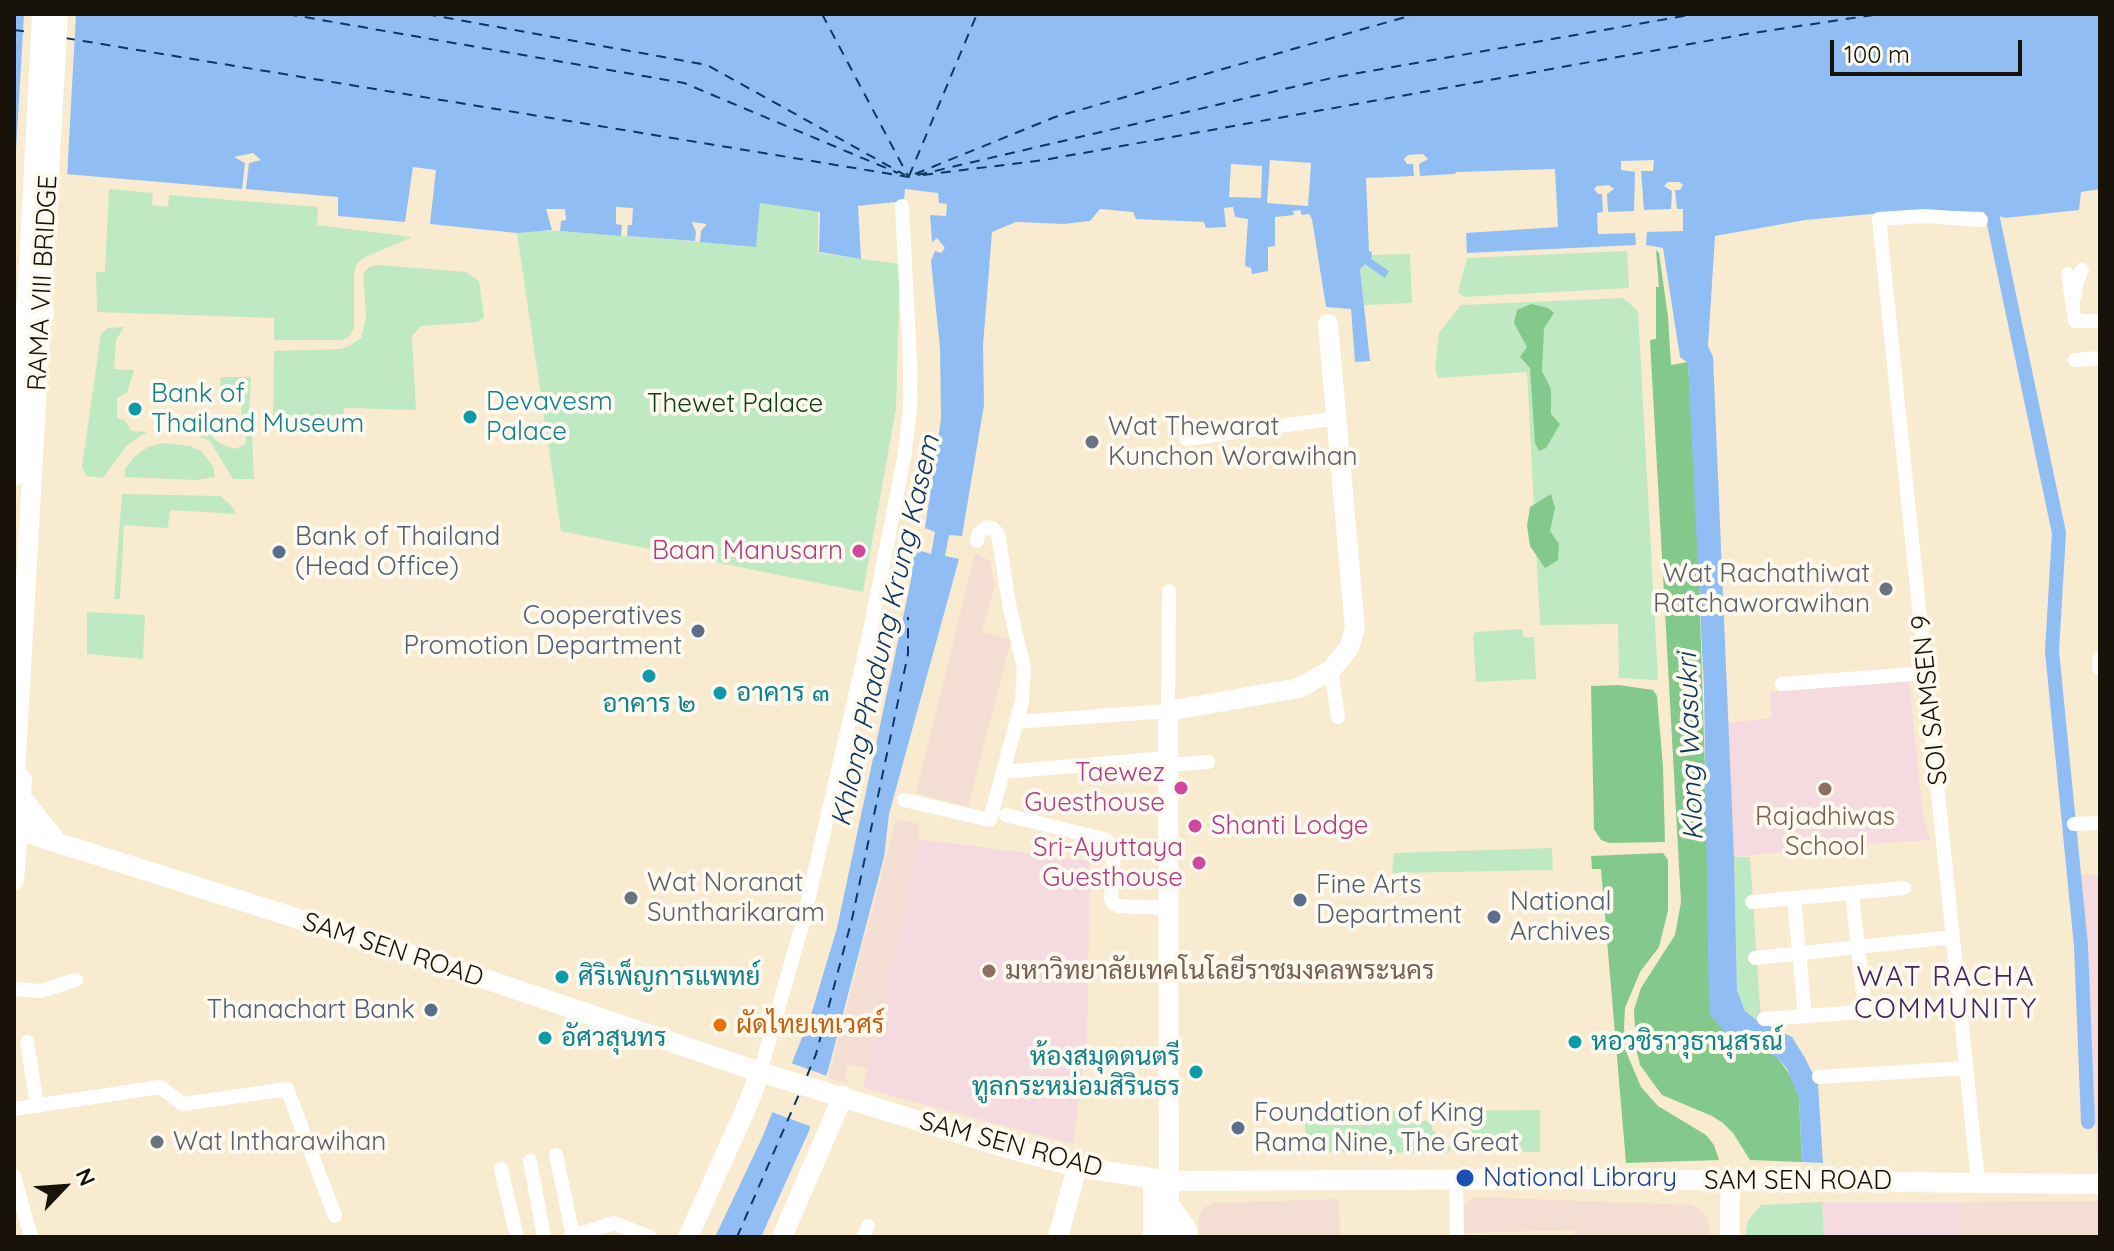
<!DOCTYPE html>
<meta charset="utf-8">
<style>
body{margin:0}
#map{position:relative;width:2114px;height:1251px;overflow:hidden;background:#f8ebd0;font-family:Quicksand,sans-serif}
canvas{display:block}
.frame{position:absolute;inset:0;border:16px solid #18130a;pointer-events:none}
.north{position:absolute;left:24px;top:1147px;width:80px;height:80px;-webkit-text-stroke:6px #fef9ee;paint-order:stroke;rotate:65deg;font-size:22px;font-weight:700;line-height:32px;text-align:center;color:#18130a}
.north::after{content:'';display:block;margin:auto;width:28px;height:36px;background:#18130a;clip-path:polygon(50% 0,100% 100%,50% 72%,0 100%)}
.scale{position:absolute;left:1830px;top:40px;width:192px;height:36px;box-sizing:border-box;border:4px solid #18130a;border-top:0;padding-left:10px;font-size:24px;line-height:28px;white-space:nowrap;color:#18130a;-webkit-text-stroke:6px #fef9ee;paint-order:stroke}
</style>
<div id="map">
<canvas width="2114" height="1251"></canvas>
<div class="frame"></div>
<div class="north">N</div>
<div class="scale">100 m</div>
</div>
<script>
const c = document.querySelector('canvas').getContext('2d');
c.lineJoin = 'round';
function fill(path, color) {
  c.fillStyle = color;
  c.fill(path, 'evenodd');
}
function toPath(rows) {
  const path = new Path2D();
  for (const r of rows) {
    path.moveTo(r[0], r[1]);
    for (let i = 2; i < r.length; i += 2) path.lineTo(r[i], r[i + 1]);
  }
  return path;
}
function stroke(path, color, width, dash) {
  c.strokeStyle = color;
  c.lineWidth = width;
  c.lineCap = dash ? 'butt' : 'round';
  c.setLineDash(dash || []);
  c.stroke(path);
}
function write(font, color, halo, rows, align = 'center') {
  c.font = font + ' Quicksand,Sarabun,sans-serif';
  c.lineWidth = 8;
  c.setLineDash([]);
  c.textBaseline = 'middle';
  c.strokeStyle = halo;
  c.fillStyle = color;
  for (const [text, x, y, turn = 0] of rows) {
    c.save();
    c.translate(x, y);
    c.rotate((+turn || 0) * Math.PI / 180);
    c.textAlign = isNaN(turn) ? turn : align;
    if (halo) c.strokeText(text, 0, 0);
    c.fillText(text, 0, 0);
    c.restore();
  }
}
const commercial = toPath([
 [975,553,990,561,995,585,982,632,1011,640,968,807,916,793],
 [896,820,920,824,907,899,868,1069,848,1064,845,1076,850,1084,828,1078],
 [1475,1197,1691,1205,1701,1210,1707,1217,1711,1237,1575,1237,1574,1230,1463,1233,1463,1206],
 [1339,1199,1340,1237,1199,1237,1199,1216,1205,1207,1215,1203],
 [2100,1201,2100,1237,1963,1237,1962,1202]
]);
const education = toPath([
 [1909,680,1923,815,1930,840,1847,845,1734,857,1727,723,1772,718,1770,692],
 [917,839,1090,861,1087,1042,1073,1144,863,1088,907,899],
 [2075,875,2100,875,2100,1160,2097,1161,2086,979],
 [1822,1202,1962,1202,1963,1237,1824,1237]
]);
const green = toPath([
 [109,189,153,193,152,205,168,207,169,195,318,207,317,225,412,237,363,258,357,264,354,272,354,328,349,336,342,340,274,340,274,318,97,312,96,272,105,272],
 [760,203,818,211,818,253,900,264,896,409,863,592,561,531,517,233,528,230,560,231,755,246],
 [1627,251,1629,288,1463,297,1458,292,1467,258],
 [1410,254,1412,303,1364,305,1360,269,1372,255],
 [378,265,466,272,479,281,484,317,478,322,421,326,412,336,416,410,344,408,342,428,273,427,274,351,341,349,351,345,361,338,366,318,363,273,369,267],
 [1623,298,1638,311,1658,679,1656,680,1619,678,1618,624,1540,625,1527,372,1438,378,1435,368,1439,333,1461,305],
 [124,327,116,340,114,369,134,370,127,393,117,398,117,418,125,421,131,431,147,432,127,445,103,478,86,476,82,467,101,334,108,328],
 [221,377,251,377,248,433,252,434,254,479,233,479,210,441,196,435,198,431,208,433,219,443,235,449,246,444,246,418,241,418,242,397,238,396,238,389,220,386],
 [162,443,190,446,201,451,213,466,215,477,196,480,125,477,125,469,134,457,148,447],
 [122,494,220,496,231,505,236,514,170,510,168,528,124,525,120,599,114,599],
 [87,612,145,615,143,659,87,654],
 [1522,629,1524,637,1534,637,1536,679,1476,682,1473,636,1475,632],
 [1552,848,1553,870,1392,873,1394,853],
 [1734,857,1750,857,1761,1022,1745,1011,1737,990],
 [1540,1110,1540,1152,1465,1150,1471,1132,1466,1123,1458,1117,1460,1111],
 [1324,1111,1324,1125,1373,1125,1374,1111,1410,1111,1410,1121,1432,1121,1432,1130,1437,1133,1441,1145,1450,1146,1451,1149,1448,1153,1305,1152,1305,1112],
 [1822,1202,1824,1237,1745,1237,1748,1220,1761,1205]
]);
const forest = toPath([
 [1656,250,1659,253,1668,317,1671,365,1688,362,1697,520,1708,864,1709,968,1765,1050,1778,1058,1796,1084,1799,1098,1802,1162,1750,1160,1733,1133,1723,1123,1712,1116,1662,1095,1640,1065,1636,1048,1634,1010,1641,988,1675,935,1681,902,1650,340,1656,339,1656,287,1659,287],
 [1531,304,1548,308,1554,313,1544,328,1542,371,1551,389,1551,414,1560,424,1546,448,1539,451,1535,443,1530,368,1520,357,1527,347,1514,323,1517,310],
 [1551,494,1555,508,1550,531,1559,544,1558,560,1545,568,1530,546,1527,526,1530,507],
 [1619,685,1653,690,1657,696,1663,767,1665,842,1609,843,1601,840,1594,829,1591,686],
 [1663,853,1668,860,1668,911,1659,947,1640,972,1625,1008,1624,1028,1627,1054,1641,1087,1658,1106,1706,1135,1714,1145,1719,1160,1626,1163,1601,869,1592,869,1591,856]
]);
const water = toPath([
 [14,14,2100,14,2100,189,2081,192,2079,210,2005,218,1988,212,1916,210,1805,220,1715,236,1708,346,1713,357,1734,857,1737,990,1745,1011,1757,1020,1792,1037,1805,1058,1818,1084,1823,1163,1802,1162,1799,1098,1787,1069,1778,1058,1724,1031,1709,1013,1704,690,1688,363,1680,357,1663,248,1646,245,1647,232,1683,231,1683,209,1677,209,1675,190,1680,190,1683,185,1679,182,1668,182,1664,186,1672,191,1671,209,1644,210,1641,171,1653,171,1654,160,1621,161,1621,170,1635,172,1634,211,1608,212,1607,194,1614,189,1609,185,1597,186,1594,189,1598,194,1602,194,1603,212,1597,213,1598,234,1635,233,1636,245,1467,253,1466,233,1558,227,1555,169,1456,172,1455,174,1420,176,1419,164,1428,159,1423,154,1408,155,1404,159,1407,164,1413,164,1414,176,1366,178,1369,251,1372,252,1371,259,1389,271,1385,278,1365,264,1360,269,1370,361,1355,362,1351,309,1326,307,1312,219,1309,214,1302,215,1300,210,1293,211,1294,215,1275,217,1275,246,1268,247,1268,271,1252,274,1251,268,1245,266,1248,219,1235,217,1233,207,1224,208,1226,227,1206,228,1204,222,1136,219,1133,212,1100,209,1090,221,1064,224,1016,222,992,232,983,345,984,405,962,536,949,535,945,556,959,559,889,814,884,857,829,1067,809,1131,761,1237,715,1237,762,1138,811,1015,837,928,911,580,915,549,931,554,935,532,925,528,941,419,940,348,931,261,935,251,941,253,945,248,937,238,932,242,930,215,946,216,947,204,939,203,938,193,905,189,904,201,858,206,861,259,819,252,820,212,760,203,756,247,700,242,701,231,707,224,692,222,696,232,695,241,627,236,628,225,632,225,633,208,616,207,616,224,622,225,621,236,560,231,561,221,566,220,565,209,546,209,552,230,517,233,430,224,436,170,413,167,405,222,338,216,338,197,246,189,249,163,261,160,253,153,234,157,245,163,242,189,65,174,14,164],
 [1270,160,1311,163,1308,206,1267,203],
 [1231,164,1262,166,1261,198,1229,197]
]);
const pier = toPath([
 [24,14,76,14,67,178,15,168],
 [788,1062,830,1077,815,1128,769,1111]
]);
const canal = toPath([
 [1988,195,2059,533,2052,651,2081,946,2088,1122]
]);
const ferry = toPath([
 [287,14,684,83,898,173],
 [426,14,707,65,905,175],
 [822,14,908,176],
 [14,30,31,32],
 [65,38,909,177,1336,77,1695,14],
 [915,174,1055,117,1416,14],
 [923,175,1044,160,1746,34,1880,14],
 [909,176,977,14],
 [807,1076,816,1054,852,919,908,654,908,617],
 [737,1237,800,1092]
]);
const street = toPath([
 [2068,274,2075,321,2100,321],
 [2075,296,2076,284,2082,270],
 [2075,360,2100,358],
 [1186,439,1338,418],
 [2099,668,2100,658],
 [1331,670,1338,717],
 [1782,684,1927,673],
 [1016,722,1168,711,1169,591],
 [1168,765,1208,762],
 [1003,772,1168,758],
 [904,800,990,820,1022,701,1024,668,1010,609,998,534,992,528,987,527,979,533,977,541],
 [1006,815,1107,840,1114,852,1111,898,1113,903,1119,906,1169,908],
 [2074,824,2100,823],
 [1852,893,1865,1010],
 [1794,898,1805,1016],
 [1752,902,1904,888],
 [1755,958,1953,937],
 [14,989,40,991,76,980],
 [1764,1019,1960,1005],
 [27,1042,37,1106],
 [760,1072,804,918,870,631,904,458,910,409,910,361,902,206],
 [1819,1077,1967,1068],
 [14,1109,160,1087,183,1104,287,1089,335,1216],
 [556,1155,573,1236],
 [530,1161,544,1237],
 [501,1169,517,1237],
 [14,1176,31,1237],
 [1456,1181,1457,1237],
 [1978,1182,1879,219,1924,216,1981,220],
 [570,1237,614,1223,650,1237],
 [863,1237,868,1226]
]);
const secondary = toPath([
 [26,322,42,14],
 [14,476,24,308,44,310,43,320],
 [14,792,58,14],
 [21,797,57,842],
 [14,829,429,960,760,1072,997,1145,1077,1167,1170,1181,1573,1179,2100,1184],
 [14,880,22,780],
 [1153,1179,1153,1237],
 [1730,1181,1730,1237],
 [1170,1205,1187,1229,1188,1237],
 [688,1237,748,1104,760,1072],
 [782,1237,843,1096],
 [1058,1237,1077,1167],
 [1169,1237,1168,711,1299,688,1331,670,1349,648,1355,628,1328,324]
]);
const markers = [
 [135,409,8,"#0f9aa8"],
 [470,417,8,"#0f9aa8"],
 [1092,442,8,"#6b7280"],
 [859,551,8,"#d1479c"],
 [279,552,8,"#5c6f8a"],
 [1886,589,8,"#6b7280"],
 [698,631,8,"#5c6f8a"],
 [649,676,8,"#0f9aa8"],
 [720,693,8,"#0f9aa8"],
 [1181,788,8,"#d1479c"],
 [1825,789,8,"#8d6e63"],
 [1195,826,8,"#d1479c"],
 [1199,863,8,"#d1479c"],
 [631,898,8,"#6b7280"],
 [1300,900,8,"#5c6f8a"],
 [1494,917,8,"#5c6f8a"],
 [989,971,8,"#8d6e63"],
 [562,977,8,"#0f9aa8"],
 [431,1010,8,"#5c6f8a"],
 [720,1025,8,"#e8710a"],
 [545,1038,8,"#0f9aa8"],
 [1575,1042,8,"#0f9aa8"],
 [1196,1072,8,"#0f9aa8"],
 [1238,1128,8,"#5c6f8a"],
 [157,1142,8,"#6b7280"],
 [1465,1178,10,"#1a4fb4"]
];
const streetNames = [
 ["RAMA VIII BRIDGE",43,283,-87],
 ["SOI SAMSEN 9",1930,700,-96],
 ["SAM SEN ROAD",393,950,18],
 ["SAM SEN ROAD",1011,1145,15],
 ["SAM SEN ROAD",1798,1181]
];
const cultureNames = [
 ["Bank of",151,394],
 ["Thailand Museum",151,424],
 ["Devavesm",486,402],
 ["Palace",486,432],
 ["อาคาร ๓",736,693],
 ["อาคาร ๒",649,704,"center"],
 ["ศิริเพ็ญการแพทย์",578,977],
 ["อัศวสุนทร",561,1038],
 ["หอวชิราวุธานุสรณ์",1591,1042],
 ["ห้องสมุดดนตรี",1180,1057,"right"],
 ["ทูลกระหม่อมสิรินธร",1180,1087,"right"]
];
const parkNames = [
 ["Thewet Palace",735,404]
];
const worshipNames = [
 ["Wat Thewarat",1108,427],
 ["Kunchon Worawihan",1108,457],
 ["Wat Rachathiwat",1870,574,"right"],
 ["Ratchaworawihan",1870,604,"right"],
 ["Wat Noranat",647,883],
 ["Suntharikaram",647,913],
 ["Wat Intharawihan",173,1142]
];
const serviceNames = [
 ["Bank of Thailand",295,537],
 ["(Head Office)",295,567],
 ["Cooperatives",682,616,"right"],
 ["Promotion Department",682,646,"right"],
 ["Fine Arts",1316,885],
 ["Department",1316,915],
 ["National",1510,902],
 ["Archives",1510,932],
 ["Thanachart Bank",415,1010,"right"],
 ["Foundation of King",1254,1113],
 ["Rama Nine, The Great",1254,1143]
];
const hotelNames = [
 ["Baan Manusarn",843,551],
 ["Taewez",1165,773],
 ["Guesthouse",1165,803],
 ["Shanti Lodge",1211,826,"left"],
 ["Sri-Ayuttaya",1183,848],
 ["Guesthouse",1183,878]
];
const educationNames = [
 ["Rajadhiwas",1825,817],
 ["School",1825,847],
 ["มหาวิทยาลัยเทคโนโลยีราชมงคลพระนคร",1005,971,"left"]
];
const foodNames = [
 ["ผัดไทยเทเวศร์",736,1025]
];
const transitNames = [
 ["National Library",1483,1178]
];
const waterNames = [
 ["Khlong Phadung Krung Kasem",886,631,-77],
 ["Klong Wasukri",1691,747,-92]
];
const neighbourhoodNames = [
 ["WAT RACHA",1946,978],
 ["COMMUNITY",1946,1010]
];
fill(commercial, '#f4ddd2');
fill(education, '#f5dae0');
fill(green, '#bfe9c2');
fill(forest, '#83c98b');
fill(water, '#90bef4');
fill(pier, '#f8ebd0');
stroke(canal, '#90bef4', 14);
stroke(ferry, '#0d3660', 2, [10, 8]);
stroke(street, '#fff', 14);
stroke(secondary, '#fff', 20);
for (const [x, y, r, color] of markers) {
  const dot = new Path2D();
  dot.arc(x, y, r, 0, 2 * Math.PI);
  c.fillStyle = color;
  c.fill(dot);
  stroke(dot, '#fef9ee', 3);
}
write('26px', '#18130a', '#fef9ee', streetNames);
write('26px', '#0d838f', '#fef9ee', cultureNames, 'left');
write('26px', '#093e16', '#fef9ee', parkNames);
write('26px', '#5b616d', '#fef9ee', worshipNames, 'left');
write('26px', '#4e5e75', '#fef9ee', serviceNames, 'left');
write('26px', '#b23c85', '#fef9ee', hotelNames, 'right');
write('26px', '#785e54', '#fef9ee', educationNames);
write('26px', '#c56008', '#fef9ee', foodNames, 'left');
write('26px', '#164399', '#fef9ee', transitNames, 'left');
write('italic 28px', '#0d3660', '#fef9ee', waterNames);
c.letterSpacing = '2px';
write('28px', '#422660', '#fef9ee', neighbourhoodNames);
c.letterSpacing = '0px';
</script>
